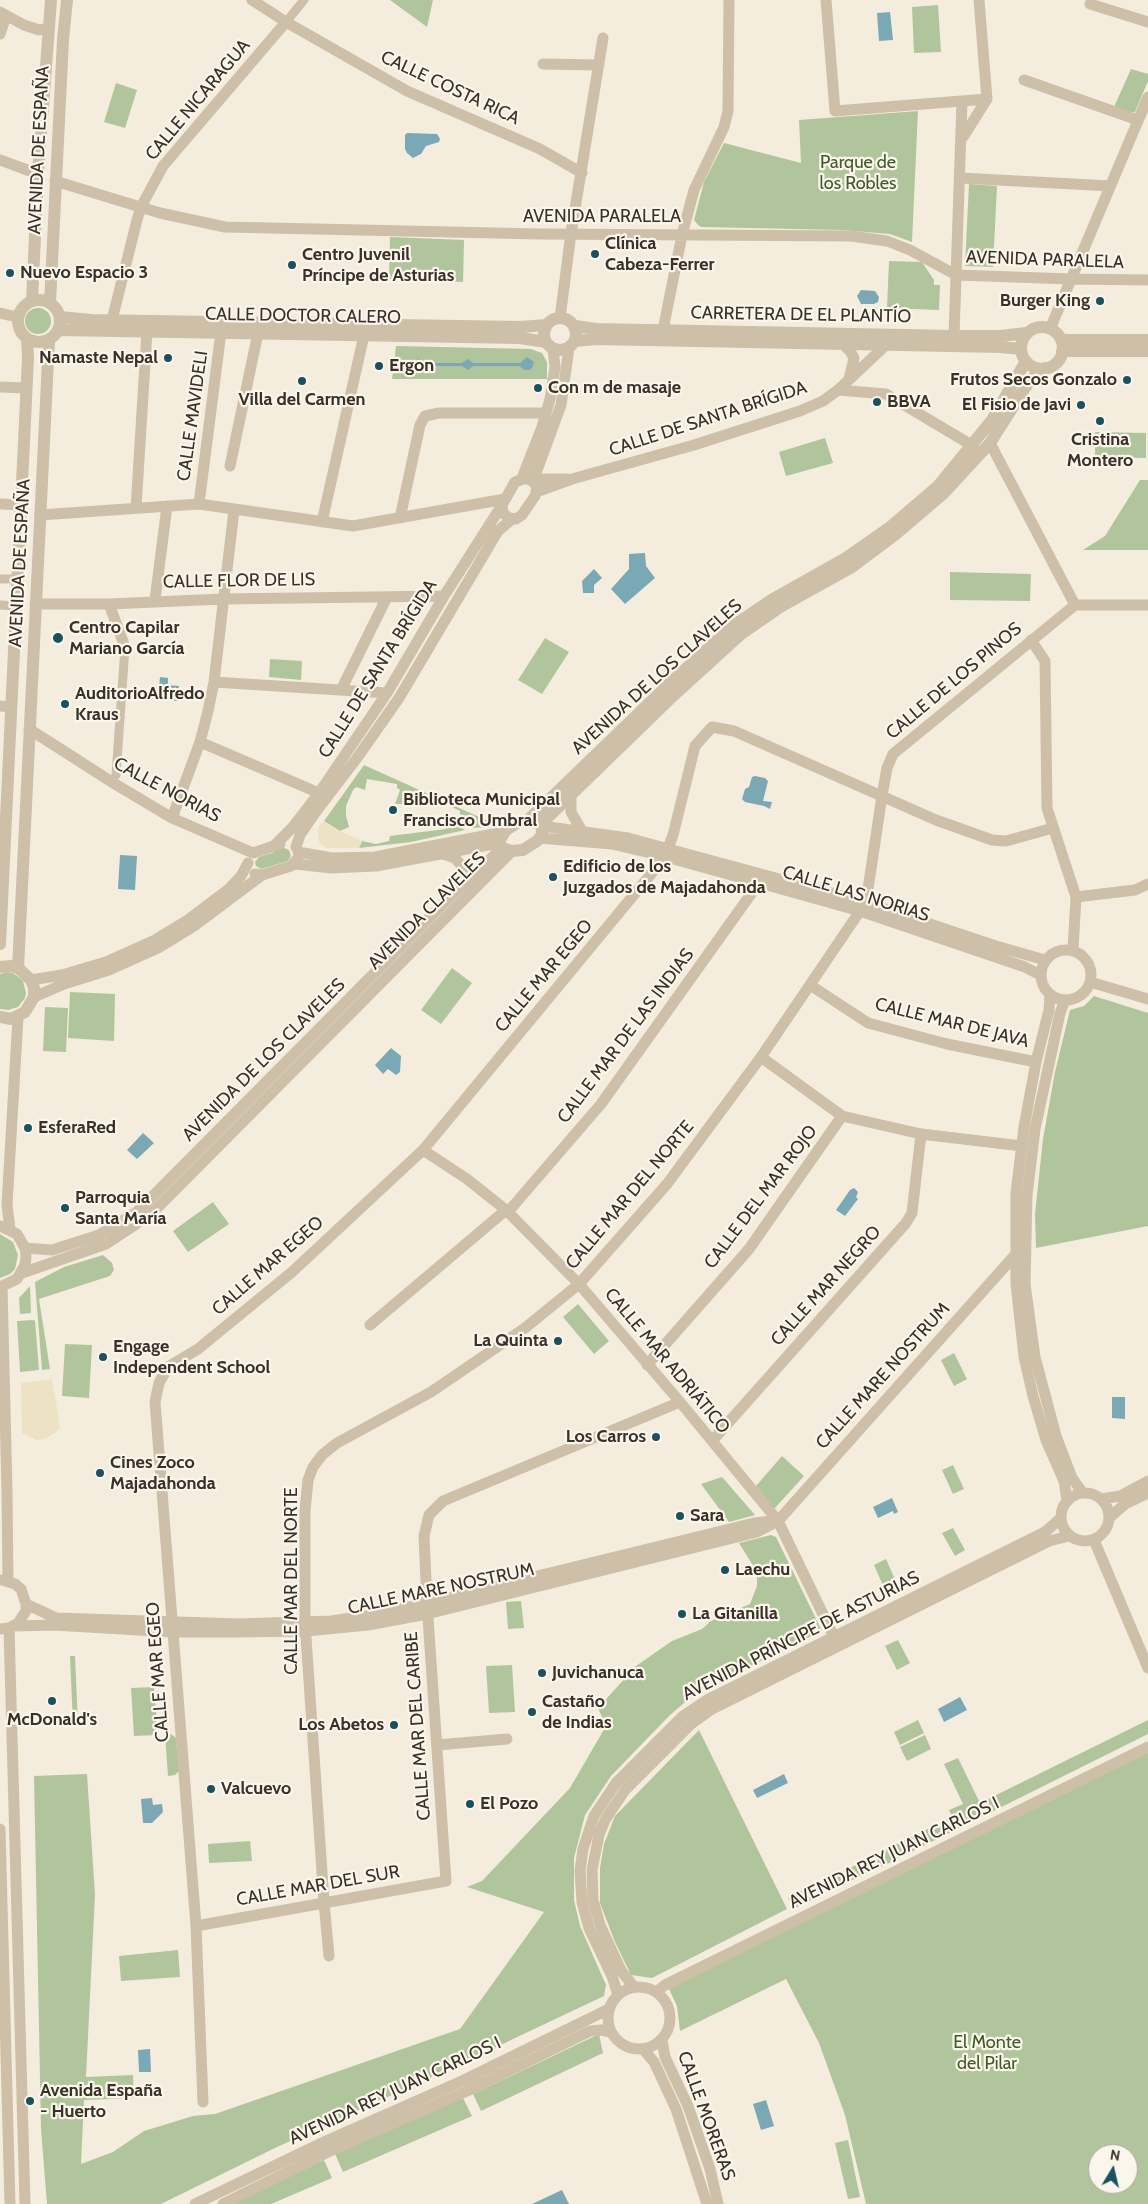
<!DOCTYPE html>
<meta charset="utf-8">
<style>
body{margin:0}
#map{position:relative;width:1148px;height:2204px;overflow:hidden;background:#f4eddd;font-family:Cabin,sans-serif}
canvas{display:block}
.north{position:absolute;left:1088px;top:2144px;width:50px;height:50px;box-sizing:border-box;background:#fbf6eb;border:1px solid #aea79d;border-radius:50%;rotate:9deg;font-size:14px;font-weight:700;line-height:20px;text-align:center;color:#3a3129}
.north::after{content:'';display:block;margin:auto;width:18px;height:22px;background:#1b505f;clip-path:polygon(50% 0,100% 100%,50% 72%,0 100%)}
</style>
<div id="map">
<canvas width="1148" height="2204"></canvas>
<div class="north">N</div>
</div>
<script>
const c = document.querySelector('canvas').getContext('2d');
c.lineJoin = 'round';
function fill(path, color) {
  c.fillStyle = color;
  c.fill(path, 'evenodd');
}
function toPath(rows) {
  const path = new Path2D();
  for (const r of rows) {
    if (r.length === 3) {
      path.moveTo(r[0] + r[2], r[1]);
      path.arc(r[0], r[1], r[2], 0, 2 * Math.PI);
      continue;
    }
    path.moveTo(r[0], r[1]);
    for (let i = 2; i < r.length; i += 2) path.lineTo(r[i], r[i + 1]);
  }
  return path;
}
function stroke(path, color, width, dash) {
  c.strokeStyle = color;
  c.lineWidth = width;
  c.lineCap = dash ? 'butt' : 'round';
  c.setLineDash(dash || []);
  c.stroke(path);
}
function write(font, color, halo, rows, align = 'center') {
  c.font = font + ' Cabin,sans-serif';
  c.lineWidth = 4.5;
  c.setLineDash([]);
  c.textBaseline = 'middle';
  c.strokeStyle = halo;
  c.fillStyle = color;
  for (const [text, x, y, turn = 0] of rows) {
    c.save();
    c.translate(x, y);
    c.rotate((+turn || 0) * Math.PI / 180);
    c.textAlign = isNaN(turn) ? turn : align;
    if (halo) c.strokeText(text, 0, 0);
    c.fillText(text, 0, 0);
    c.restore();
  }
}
const green = toPath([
 [390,0,433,0,427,27],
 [938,5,941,52,914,53,912,7],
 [1131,69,1148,74,1148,81,1135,112,1130,112,1114,107],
 [116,83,137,90,125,128,104,122],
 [918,111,912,242,890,234,841,230,702,227,699,226,694,220,704,182,724,143,801,163,799,120],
 [969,184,997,186,993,267,965,266],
 [390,237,464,240,463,282,389,279],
 [889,261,922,262,934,280,934,285,940,285,939,310,887,308],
 [38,321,13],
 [396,346,531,349,542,353,547,362,547,379,392,379],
 [1095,432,1146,433,1146,458,1095,457],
 [825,438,833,463,786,476,779,452],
 [1140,480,1148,480,1148,550,1083,550,1105,536],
 [950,572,1031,574,1030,601,950,600],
 [545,638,569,652,542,694,518,680],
 [270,659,302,661,301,680,269,677],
 [364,765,488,821,487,827,473,828,460,814,460,811,441,802,430,804,395,804,400,790,397,788,397,784,367,779,365,790,356,787,353,790,346,806,346,816,349,827,340,831,324,821],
 [446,821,453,822,465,830,411,842,359,848,362,841,376,844,389,841,390,836,446,829],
 [282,847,289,850,291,856,288,861,261,869,256,866,255,862,259,857,272,853],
 [452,968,472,983,441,1024,421,1010],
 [7,972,13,973,23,981,26,993,25,998,18,1007,8,1010,0,1009,0,974],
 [70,992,115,994,114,1041,68,1038],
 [1094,996,1148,1013,1148,1226,1036,1248,1035,1214,1043,1139,1055,1072,1070,1010,1084,1006],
 [45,1007,68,1008,66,1052,43,1051],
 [213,1202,229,1224,188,1252,173,1231],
 [0,1234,13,1242,18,1255,15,1269,10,1274,0,1278],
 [103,1255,112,1263,114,1270,110,1276,39,1299,50,1369,42,1370,35,1282,64,1267],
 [30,1286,31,1313,20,1314,19,1298],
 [578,1304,609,1341,594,1354,563,1317],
 [33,1320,35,1321,39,1370,20,1372,17,1321],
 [65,1344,92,1345,89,1398,62,1396],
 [954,1353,967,1379,954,1386,941,1360],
 [782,1456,804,1476,774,1509,756,1486],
 [953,1465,964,1489,953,1494,942,1470],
 [722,1477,755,1515,729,1522,701,1484],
 [953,1528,965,1550,955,1556,942,1533],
 [771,1535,776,1537,822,1631,697,1692,670,1715,611,1776,585,1815,574,1858,574,1900,580,1926,606,1985,604,1996,454,2067,277,2147,161,2204,47,2204,41,2129,34,1776,87,1774,95,1895,86,2077,133,2075,134,2098,84,2100,81,2164,113,2152,144,2131,193,2116,215,2114,460,2029,544,1912,467,1887,482,1881,570,1788,606,1726,598,1708,636,1666,672,1641,702,1629,711,1621,750,1604,757,1586,757,1572,739,1543],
 [886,1559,897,1584,885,1590,874,1565],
 [521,1601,524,1628,508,1629,506,1602],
 [898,1640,910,1663,897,1670,885,1646],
 [70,1656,75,1656,78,1726,73,1725],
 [512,1665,515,1712,489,1713,486,1666],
 [154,1687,158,1735,134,1736,131,1688],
 [918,1720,924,1733,900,1745,894,1732],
 [1148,1720,1148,1734,873,1871,867,1859,952,1817,949,1810,963,1804,944,1764,958,1758,980,1803],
 [699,1730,787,1909,652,1978,631,1975,615,1942,600,1903,600,1868,604,1844,615,1816],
 [171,1734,176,1738,179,1771,175,1775,168,1776,165,1735],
 [925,1735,931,1749,907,1761,900,1747],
 [1148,1749,1148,2204,866,2204,845,2115,819,2043,786,1979,680,2031,677,2006,669,1989],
 [1098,2154,1128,2154,1128,2184,1098,2184],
 [250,1841,252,1861,209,1863,208,1844],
 [864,1861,869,1872,831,1890,826,1880],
 [813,1885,818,1897,793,1909,788,1898],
 [178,1950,180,1977,121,1981,119,1956],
 [599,2034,603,2053,481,2111,473,2094],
 [463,2098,472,2116,343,2172,335,2154],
 [848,2140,860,2197,848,2199,835,2143],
 [324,2160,332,2178,271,2204,230,2204]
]);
const plaza = toPath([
 [324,821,340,831,362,841,359,848,327,848,320,844,318,838,318,828],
 [52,1379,60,1427,56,1432,45,1439,36,1440,22,1433,21,1383]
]);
const water = toPath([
 [890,12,893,40,879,41,877,13],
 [407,133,437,134,440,139,439,142,426,146,421,154,413,158,407,153,405,149,405,135],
 [861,290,875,291,879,297,878,302,874,304,861,304,857,296],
 [527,357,534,362,532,368,529,370,524,370,520,366,473,366,468,370,462,366,422,366,419,371,413,374,407,372,403,364,405,359,409,362,412,360,415,362,419,358,421,363,462,363,468,359,473,363,520,363],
 [645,553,646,566,655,578,625,604,611,589,629,569,629,554],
 [594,569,602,578,594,585,594,593,583,593,582,581],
 [160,677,168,678,168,685,179,686,178,701,158,699],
 [755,776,765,778,768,781,763,801,772,802,770,809,764,806,745,802,742,799,745,789,749,787,752,777],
 [120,855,137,856,135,890,118,889],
 [391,1048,401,1056,400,1072,396,1075,388,1069,383,1074,375,1065],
 [143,1133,154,1143,137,1159,127,1150],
 [854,1188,858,1192,856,1197,858,1199,845,1216,836,1210,850,1190],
 [1112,1397,1125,1397,1125,1419,1112,1418],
 [892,1498,898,1512,894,1514,893,1511,878,1518,873,1507],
 [960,1697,967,1710,944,1722,938,1709],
 [784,1774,788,1783,757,1798,753,1790],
 [152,1798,153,1805,162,1804,163,1812,152,1823,143,1823,141,1799],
 [150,2049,151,2072,139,2072,138,2050],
 [766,2100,774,2126,761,2130,753,2104],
 [562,2190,569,2204,532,2204]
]);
const pedestrian = toPath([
 [286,22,304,0],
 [0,579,17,579],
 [0,605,16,606],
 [116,775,125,647]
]);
const minor = toPath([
 [252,0,286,22,407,91,540,149,582,173],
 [826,0,835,111,987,99,979,0],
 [1090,4,1148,22],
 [0,12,24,25,39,30,48,28],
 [0,34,6,16],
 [543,64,599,65],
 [1024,80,1138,120],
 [963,137,987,99],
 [0,160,38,174],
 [961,178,1110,186],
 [55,181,160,213,225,227,540,234,851,236,887,241,910,250,956,275,1071,279,1148,280],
 [0,313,17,317],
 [560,318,571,233,603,38],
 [112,320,137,220,141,207,163,166,286,22],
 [1050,329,1148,97],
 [663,330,682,235,694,190,724,127,728,111,729,0],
 [954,336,962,101],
 [842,343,850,351,854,358,849,379],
 [0,387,26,388],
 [838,390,886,394,973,446],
 [990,443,1075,605],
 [230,466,258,333],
 [522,478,542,427,550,399,555,367,553,349],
 [526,478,534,482,537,488,535,496,522,515,516,519,509,518,503,513,502,505,515,482,526,478],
 [533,481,561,405,569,348],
 [534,482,543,479,567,479],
 [536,492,572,479,694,445,800,411,823,401,838,390,886,345],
 [0,504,21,505],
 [199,504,221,332],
 [136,508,147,331],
 [40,515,199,504,353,526,505,499],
 [400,518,420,425,425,416,439,413,546,413],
 [322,522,364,335],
 [155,600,167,506],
 [35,604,109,604,223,599,444,596],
 [109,604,125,647],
 [1031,640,1045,661,1047,808,1076,897,1073,950],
 [214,682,387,693],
 [341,690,387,597],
 [0,706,11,707],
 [29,729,115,784,172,818,253,853,280,844],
 [200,742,319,793],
 [571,793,571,812,582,831],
 [172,818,200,742,208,711,214,682,234,510],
 [542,826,628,838,864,902,996,946,1045,960],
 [539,838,612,844,663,856,860,911,1025,967,1040,975],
 [275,845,292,828,319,793,387,693,444,596,502,505],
 [296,847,300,835,315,813,357,758,399,698,498,531,512,519],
 [298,852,332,858,375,857,504,832],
 [443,854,455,858,461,865,464,871,464,884],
 [295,864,331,868,376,866,499,843],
 [255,874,262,875,291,866,298,858],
 [1076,897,1135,890,1148,884],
 [1066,975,25],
 [31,980,62,975,106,962,155,940,188,920,229,889,241,876,248,863],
 [1090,982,1148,999],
 [810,985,868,1023,947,1044,1036,1062],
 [1050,995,1049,1010,1036,1062,1024,1127,1016,1193,1016,1284,1024,1357,1033,1396,1046,1440,1064,1481,1067,1500],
 [34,997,64,984,109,970,158,948,194,926,262,875],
 [1065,1000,1060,1013,1035,1129,1027,1195,1025,1284,1035,1357,1056,1436,1072,1478,1083,1493],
 [761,1057,842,1116,921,1134,1022,1146],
 [423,1150,467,1179,506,1210,579,1284,680,1402,778,1521,834,1637],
 [508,1212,601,1104,751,894,760,878],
 [0,1226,17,1234,25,1248,26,1257,25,1265,17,1279,0,1287],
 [10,1229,7,1205,18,1017],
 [25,1248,52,1250,99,1235,137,1212,453,894,502,848],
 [22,1273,106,1244,135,1225,157,1208,512,851],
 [2,1287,7,1491,8,1581],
 [370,1325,506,1210],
 [647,1365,749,1249,842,1116],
 [712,1441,906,1223,912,1213,921,1134],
 [1085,1517,24],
 [1101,1499,1120,1496,1148,1481],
 [1109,1518,1125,1504,1148,1493],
 [1094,1540,1148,1668],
 [26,1604,56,1618,238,1624,331,1621,373,1615,427,1603,754,1523,771,1521],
 [13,1626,54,1625,172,1632,238,1632,306,1631,368,1625,427,1614,757,1532,778,1521,1015,1255],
 [9,1628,25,2204],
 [0,1629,9,1628,18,1623,26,1611,26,1604,21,1589,15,1584,2,1580],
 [437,1745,507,1739],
 [0,1829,10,2204],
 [196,1926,446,1881,427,1603,424,1536,429,1515,443,1501,680,1402],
 [329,1956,324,1902,305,1622,305,1511,308,1480,313,1467,322,1455,337,1443,431,1392,525,1328,579,1284,667,1184,761,1057,860,911,868,889,882,796,887,768,893,754,1075,605,1148,605],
 [639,2018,31],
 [634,1987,622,1972,613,1953,600,1925,593,1900,592,1870,599,1835,605,1820,625,1790,691,1724,712,1709,1049,1541,1069,1536],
 [656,1992,665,1985,1148,1747],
 [618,1995,612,1976,589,1928,582,1902,580,1871,583,1849,594,1816,616,1783,683,1716,707,1700,1045,1532,1060,1519],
 [662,2040,665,2057,688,2106,710,2169,718,2204],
 [643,2049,654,2062,676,2109,707,2204],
 [203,2102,196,1926,155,1402,159,1383,168,1367,198,1349,292,1272,423,1150,656,868,668,848,673,835,695,746,712,727,734,731,936,820,992,840,1006,841,1053,828],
 [195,2204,326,2141,462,2081,609,2009],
 [223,2204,330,2151,467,2091,590,2031,601,2030,611,2032]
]);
const tertiary = toPath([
 [39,321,21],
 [32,300,38,174,51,0],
 [50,303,63,40,67,0],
 [60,317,91,320,520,327,547,325],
 [560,334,16],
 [575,326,596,329,954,336,1000,336,1027,333],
 [1042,348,21],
 [58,330,520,338,546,342],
 [1061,340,1148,340],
 [575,341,596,339,1000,347,1021,349],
 [1062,351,1148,351],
 [527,821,668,685,733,626,773,599,846,558,889,528,938,486,992,420,1026,361],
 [527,821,538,823,542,826,542,835,537,841,523,850,512,851,502,848,499,841,506,830,519,822,527,821],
 [541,824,674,695,741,634,780,607,852,567,896,534,944,493,990,443,1030,380,1045,368],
 [0,944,28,358,27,339],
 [0,967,12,966,18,968,31,980,34,988,34,997,25,1012,11,1019,0,1017],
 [18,968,49,340]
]);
const markers = [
 [595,254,5,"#1b505f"],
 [292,265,5,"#1b505f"],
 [10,273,5,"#1b505f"],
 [1100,301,5,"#1b505f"],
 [168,358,5,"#1b505f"],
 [379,366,5,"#1b505f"],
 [1127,380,5,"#1b505f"],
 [302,381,5,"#1b505f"],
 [538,388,5,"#1b505f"],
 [877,402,5,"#1b505f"],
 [1081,405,5,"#1b505f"],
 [1100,421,5,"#1b505f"],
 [58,638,6,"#1b505f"],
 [65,704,5,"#1b505f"],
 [393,810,5,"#1b505f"],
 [553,877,5,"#1b505f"],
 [28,1128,5,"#1b505f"],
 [65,1208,5,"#1b505f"],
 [558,1341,5,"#1b505f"],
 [103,1357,5,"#1b505f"],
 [656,1437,5,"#1b505f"],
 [100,1473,5,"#1b505f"],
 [680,1516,5,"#1b505f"],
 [725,1570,5,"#1b505f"],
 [682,1614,5,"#1b505f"],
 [542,1673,5,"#1b505f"],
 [52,1701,5,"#1b505f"],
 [532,1712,5,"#1b505f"],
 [394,1725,5,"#1b505f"],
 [211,1789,5,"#1b505f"],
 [470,1804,5,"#1b505f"],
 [30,2101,5,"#1b505f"]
];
const streetNames = [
 ["CALLE COSTA RICA",450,88,25],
 ["CALLE NICARAGUA",198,100,-50],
 ["AVENIDA DE ESPAÑA",39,150,-87],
 ["AVENIDA PARALELA",602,217],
 ["AVENIDA PARALELA",1045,260,2],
 ["CARRETERA DE EL PLANTÍO",801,315,1],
 ["CALLE DOCTOR CALERO",303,316,1],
 ["CALLE MAVIDELI",193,416,-82],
 ["CALLE DE SANTA BRÍGIDA",708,419,-18],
 ["AVENIDA DE ESPAÑA",20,563,-87],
 ["CALLE FLOR DE LIS",239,581,-1],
 ["CALLE DE SANTA BRÍGIDA",378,669,-58],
 ["AVENIDA DE LOS CLAVELES",657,677,-42],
 ["CALLE DE LOS PINOS",954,681,-40],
 ["CALLE NORIAS",167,790,28],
 ["CALLE LAS NORIAS",856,894,17],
 ["AVENIDA CLAVELES",427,911,-45],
 ["CALLE MAR EGEO",544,976,-50],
 ["CALLE MAR DE JAVA",952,1023,14],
 ["CALLE MAR DE LAS INDIAS",626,1036,-53],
 ["AVENIDA DE LOS CLAVELES",264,1060,-45],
 ["CALLE MAR DEL NORTE",630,1195,-50],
 ["CALLE DEL MAR ROJO",761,1197,-53],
 ["CALLE MAR EGEO",268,1266,-41],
 ["CALLE MAR NEGRO",826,1286,-48],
 ["CALLE MAR ADRIÁTICO",667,1361,50],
 ["CALLE MARE NOSTRUM",883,1376,-48],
 ["CALLE MAR DEL NORTE",292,1581,-90],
 ["CALLE MARE NOSTRUM",441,1589,-12],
 ["AVENIDA PRÍNCIPE DE ASTURIAS",801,1636,-27],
 ["CALLE MAR EGEO",158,1672,-94],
 ["CALLE MAR DEL CARIBE",418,1726,-94],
 ["AVENIDA REY JUAN CARLOS I",894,1853,-26],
 ["CALLE MAR DEL SUR",318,1886,-10],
 ["AVENIDA REY JUAN CARLOS I",395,2091,-25],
 ["CALLE MORERAS",706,2116,70]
];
const parkNames = [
 ["Parque de",858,163],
 ["los Robles",858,184],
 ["El Monte",987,2043],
 ["del Pilar",987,2064]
];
const poiNames = [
 ["Clínica",605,244],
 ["Cabeza-Ferrer",605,265],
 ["Centro Juvenil",302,255],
 ["Príncipe de Asturias",302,276],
 ["Nuevo Espacio 3",20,273],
 ["Burger King",1090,301,"right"],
 ["Namaste Nepal",158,358,"right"],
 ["Ergon",389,366],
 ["Frutos Secos Gonzalo",1117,380,"right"],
 ["Con m de masaje",548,388],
 ["Villa del Carmen",302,400,"center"],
 ["BBVA",887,402],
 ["El Fisio de Javi",1071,405,"right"],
 ["Cristina",1100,440,"center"],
 ["Montero",1100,461,"center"],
 ["Centro Capilar",69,628],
 ["Mariano García",69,649],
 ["AuditorioAlfredo",75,694],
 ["Kraus",75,715],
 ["Biblioteca Municipal",403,800],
 ["Francisco Umbral",403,821],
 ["Edificio de los",563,867],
 ["Juzgados de Majadahonda",563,888],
 ["EsferaRed",38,1128],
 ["Parroquia",75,1198],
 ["Santa María",75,1219],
 ["La Quinta",548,1341,"right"],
 ["Engage",113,1347],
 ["Independent School",113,1368],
 ["Los Carros",646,1437,"right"],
 ["Cines Zoco",110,1463],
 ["Majadahonda",110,1484],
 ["Sara",690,1516],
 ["Laechu",735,1570],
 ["La Gitanilla",692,1614],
 ["Juvichanuca",552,1673],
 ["Castaño",542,1702],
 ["de Indias",542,1723],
 ["McDonald's",52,1720,"center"],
 ["Los Abetos",384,1725,"right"],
 ["Valcuevo",221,1789],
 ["El Pozo",480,1804],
 ["Avenida España",40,2091],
 ["- Huerto",40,2112]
];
fill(green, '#b1c59c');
fill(plaza, '#ede2c3');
fill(water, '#7aa8b4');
stroke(pedestrian, '#cebfa8', 9);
stroke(minor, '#cebfa8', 11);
stroke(tertiary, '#cebfa8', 12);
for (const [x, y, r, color] of markers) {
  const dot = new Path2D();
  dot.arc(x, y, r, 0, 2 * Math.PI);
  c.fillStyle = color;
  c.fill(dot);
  stroke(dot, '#fbf6eb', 2);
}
write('18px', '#3a3129', '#fbf6eb', streetNames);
write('18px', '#415b2a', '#fbf6eb', parkNames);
write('bold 18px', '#3a3129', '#fbf6eb', poiNames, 'left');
</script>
